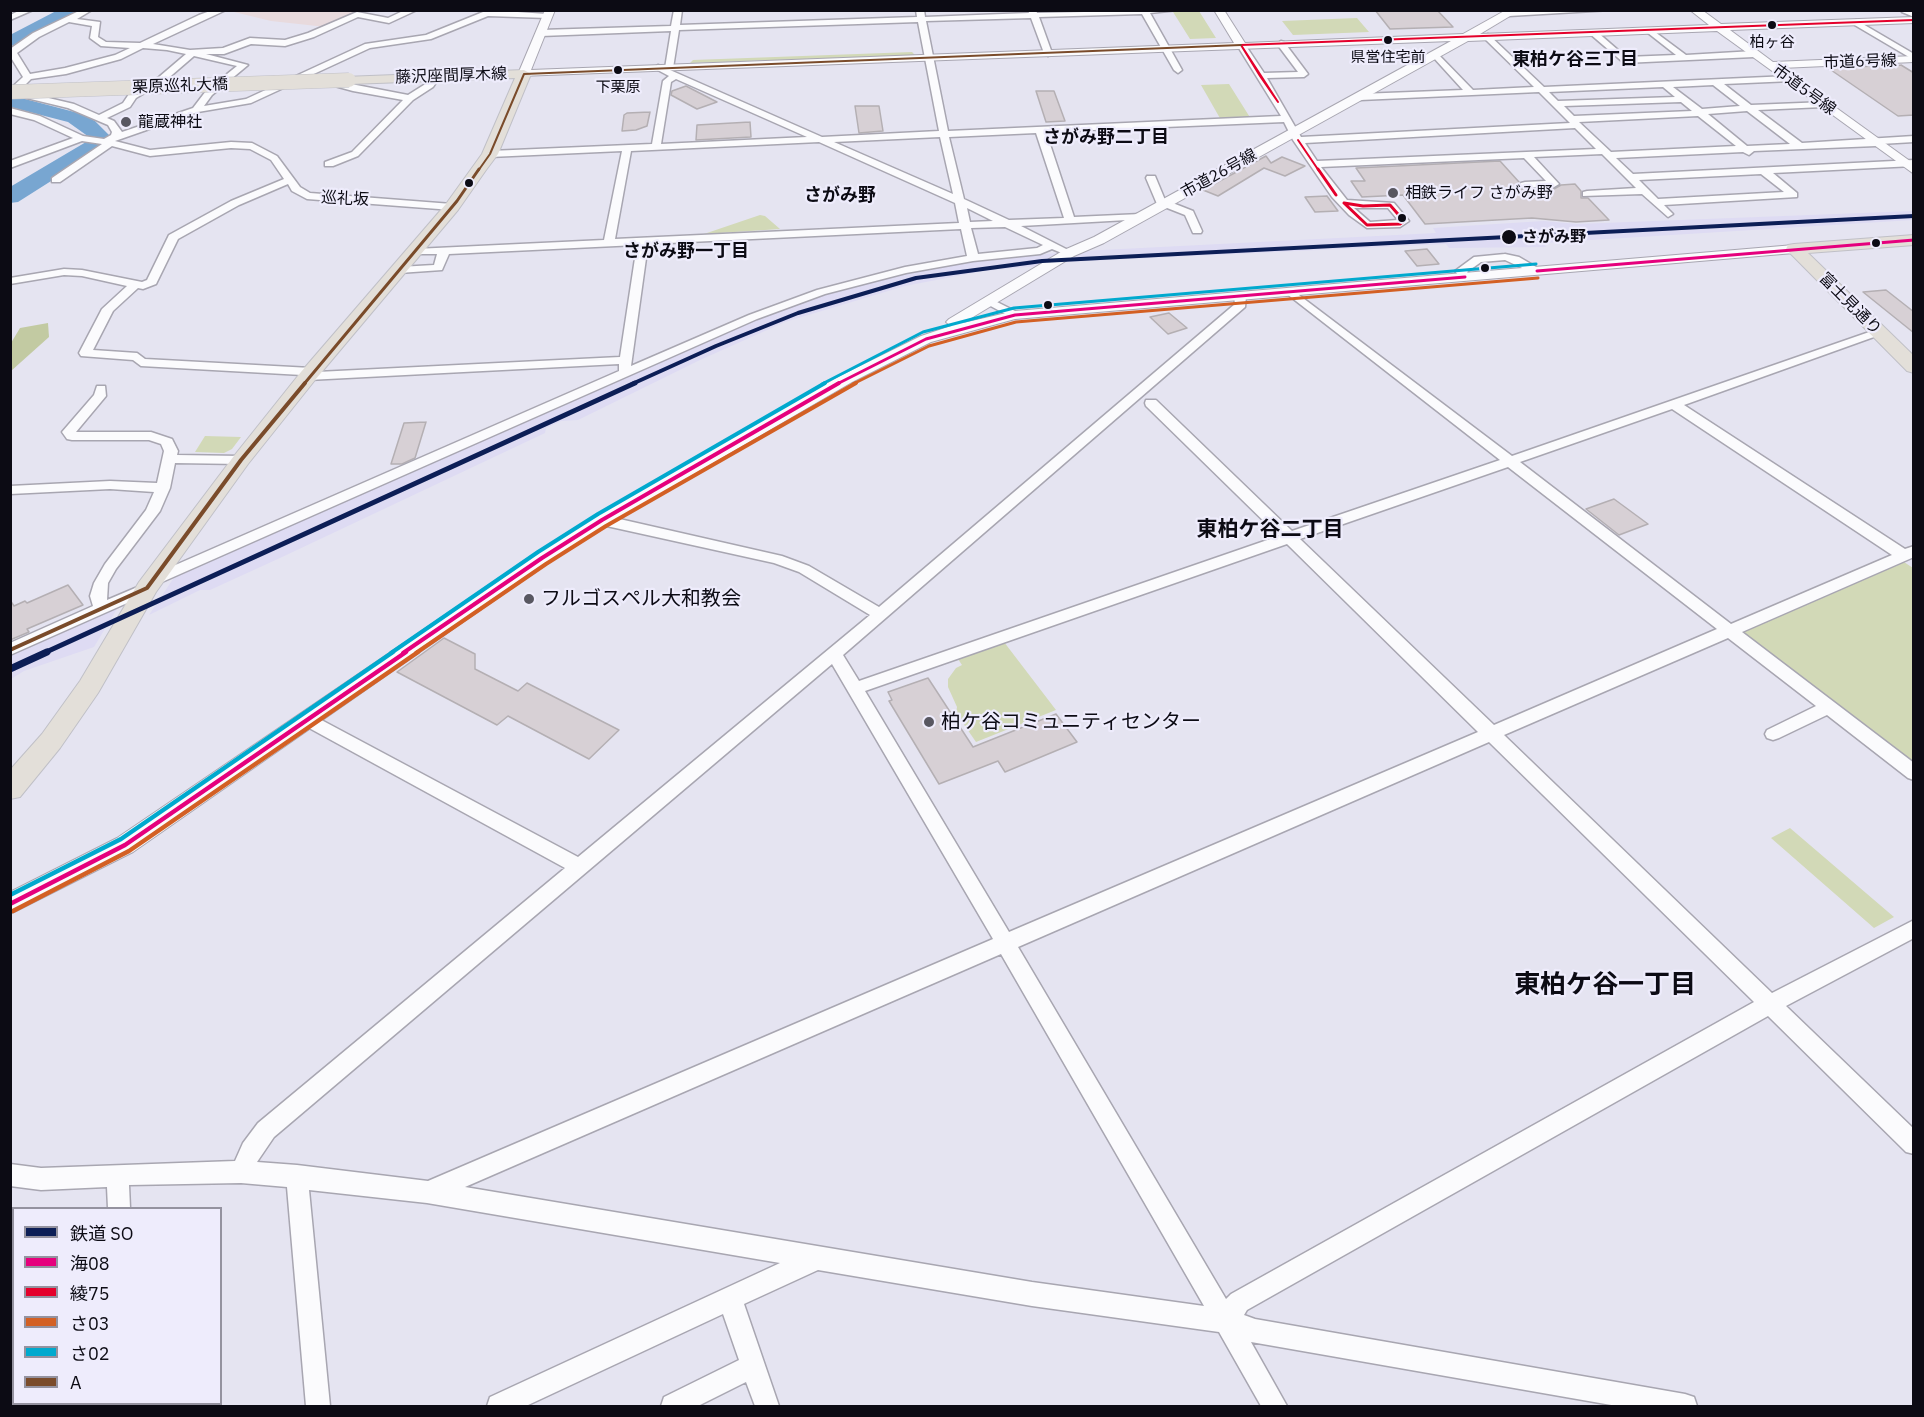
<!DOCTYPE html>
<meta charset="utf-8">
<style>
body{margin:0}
#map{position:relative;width:1924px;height:1417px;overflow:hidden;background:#e5e4f1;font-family:"IBM Plex Sans","Noto Sans JP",sans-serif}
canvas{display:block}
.frame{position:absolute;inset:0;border:12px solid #0c0b14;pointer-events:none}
.legend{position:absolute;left:12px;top:1207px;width:210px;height:198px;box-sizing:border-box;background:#eeecfc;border:2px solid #94929f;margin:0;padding:8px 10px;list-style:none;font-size:18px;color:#0c0b14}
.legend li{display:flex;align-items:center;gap:12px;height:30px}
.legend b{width:30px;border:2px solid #94929f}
</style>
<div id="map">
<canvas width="1924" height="1417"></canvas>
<div class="frame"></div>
<ul class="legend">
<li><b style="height:8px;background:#0c1e56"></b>鉄道 SO</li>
<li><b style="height:8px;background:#e5007d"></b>海08</li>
<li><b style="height:8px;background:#e4002b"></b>綾75</li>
<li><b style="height:8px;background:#d36024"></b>さ03</li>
<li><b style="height:8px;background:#00a9ce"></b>さ02</li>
<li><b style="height:8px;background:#7a4b2a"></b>A</li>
</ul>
</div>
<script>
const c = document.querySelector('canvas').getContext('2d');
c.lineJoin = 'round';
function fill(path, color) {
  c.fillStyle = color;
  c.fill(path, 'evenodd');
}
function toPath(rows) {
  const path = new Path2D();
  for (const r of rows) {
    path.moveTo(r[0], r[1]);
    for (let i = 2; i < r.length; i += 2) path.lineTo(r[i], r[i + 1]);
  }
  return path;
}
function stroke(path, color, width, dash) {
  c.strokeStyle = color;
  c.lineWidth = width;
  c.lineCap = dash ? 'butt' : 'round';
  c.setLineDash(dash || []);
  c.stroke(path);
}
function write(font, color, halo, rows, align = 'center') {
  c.font = font + ' "IBM Plex Sans","Noto Sans JP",sans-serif';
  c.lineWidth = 4.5;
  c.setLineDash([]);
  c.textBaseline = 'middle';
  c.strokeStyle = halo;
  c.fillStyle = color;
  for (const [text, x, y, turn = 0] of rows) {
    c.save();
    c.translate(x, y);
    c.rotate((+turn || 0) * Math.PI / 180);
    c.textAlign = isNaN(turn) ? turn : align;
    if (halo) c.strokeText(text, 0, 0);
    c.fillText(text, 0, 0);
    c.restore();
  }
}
const built = toPath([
 [1913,211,1913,220,1543,243,1546,247,1449,248,1446,244,1065,262,1082,251,1436,233,1433,228,1543,221,1577,224],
 [1058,253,1039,266,983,271,905,286,785,322,700,360,578,420,561,421,546,428,545,433,280,558,210,590,200,590,149,615,175,576,731,328,813,298,897,275,977,261],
 [118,607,94,647,24,671,11,679,10,656]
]);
const education = toPath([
 [230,11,360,11,326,27,271,21]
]);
const green = toPath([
 [1199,11,1216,38,1190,39,1173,12],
 [1357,18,1369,32,1293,35,1282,21],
 [912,52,915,55,690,63,693,60],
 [1229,84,1251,119,1221,120,1201,85],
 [760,215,765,216,780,229,704,234],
 [205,436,241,437,232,449,224,453,195,452],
 [1904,562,1913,568,1913,765,1741,632],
 [1004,642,1056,710,976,742,956,713,957,707,948,687,948,679,956,668,962,665,958,659],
 [1790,828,1894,917,1874,928,1771,838]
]);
const forest = toPath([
 [48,323,49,337,11,371,11,343,20,328]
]);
const river = toPath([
 [58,10,80,10,10,47,10,35,58,10],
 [10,95,82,114,95,121,110,136,100,150,18,202,10,203,10,187,86,142,89,137,68,122,10,107,10,95]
]);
const building = toPath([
 [1375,10,1437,10,1453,27,1390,29,1375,10],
 [1901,65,1914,73,1914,115,1898,116,1828,68,1901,65],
 [686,86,717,102,697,109,671,95,672,91,686,86],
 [1036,91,1054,91,1065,121,1046,122,1036,91],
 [855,106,879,106,883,131,859,133,855,106],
 [650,112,647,126,636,130,622,131,624,115,627,113,650,112],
 [750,122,751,137,696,140,697,125,750,122],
 [1266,156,1271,163,1282,157,1305,166,1285,176,1264,168,1218,196,1203,190,1266,156],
 [1500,161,1519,182,1521,189,1554,189,1561,185,1575,184,1581,191,1581,198,1588,198,1609,220,1576,222,1532,218,1425,224,1403,195,1362,197,1351,181,1365,181,1356,168,1500,161],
 [1327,196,1338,211,1315,212,1305,197,1327,196],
 [1427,249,1439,264,1417,266,1405,251,1427,249],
 [1886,290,1914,312,1914,333,1863,292,1886,290],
 [1169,313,1187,328,1168,334,1150,317,1169,313],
 [426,422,415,458,402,464,391,464,404,423,426,422],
 [1614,499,1648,524,1619,535,1586,509,1614,499],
 [68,585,83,605,27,629,29,632,10,640,10,600,14,606,25,601,27,603,68,585],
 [444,638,475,654,475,669,518,691,527,683,619,730,589,759,508,716,497,725,397,672,444,638],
 [928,678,973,747,1056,714,1077,742,1005,772,998,761,939,784,889,701,892,700,888,692,928,678]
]);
const minor = toPath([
 [21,10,33,10,10,20,10,15,21,10],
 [81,10,92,10,77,19,100,22,98,37,106,42,140,43,199,15,213,10,226,10,153,44,190,50,223,48,250,38,285,40,308,33,357,12,388,18,405,10,417,10,389,23,358,17,314,37,285,46,251,44,224,54,206,54,248,65,212,95,204,106,246,99,365,44,426,35,488,10,547,14,551,16,547,18,488,16,431,39,370,48,251,103,198,112,115,141,150,150,231,142,252,143,277,156,300,187,310,193,452,204,457,207,452,210,307,199,292,191,288,184,239,205,178,239,156,284,143,289,138,288,113,311,93,350,137,353,145,359,311,368,317,372,620,357,637,245,449,254,442,270,399,273,393,270,399,267,434,265,437,254,411,254,410,252,415,249,604,240,622,151,490,157,485,154,490,151,652,144,663,81,669,76,654,68,658,65,665,68,671,31,541,36,537,33,541,30,671,26,674,10,682,10,680,25,917,17,916,10,924,10,925,17,1029,13,1028,10,1036,10,1037,13,1178,10,1150,13,1182,70,1178,73,1174,70,1142,14,1039,17,1052,53,1048,56,1044,53,1031,18,926,21,948,131,1281,116,1237,45,1244,43,1264,73,1298,72,1277,44,1281,41,1284,42,1308,74,1304,77,1267,78,1301,137,1570,123,1539,92,1360,100,1355,97,1360,94,1463,90,1433,57,1432,55,1436,52,1473,90,1534,87,1485,39,1484,37,1488,34,1544,87,1789,76,1793,79,1792,81,1724,84,1751,105,1826,102,1826,106,1823,107,1758,110,1802,143,1914,136,1914,142,1880,144,1876,146,1754,151,1749,155,1743,152,1616,158,1633,174,1914,160,1914,166,1773,173,1797,193,1797,197,1664,205,1673,214,1668,217,1642,194,1583,196,1583,192,1587,191,1636,188,1602,154,1534,157,1559,184,1554,187,1521,187,1521,183,1525,182,1546,181,1524,158,1321,167,1347,200,1394,203,1409,221,1400,227,1367,228,1349,215,1332,197,1293,140,1284,122,1046,132,1074,217,1141,214,1146,217,1145,219,1021,226,1074,253,1069,256,1052,249,1040,254,973,261,906,273,825,294,757,319,153,586,152,592,10,655,10,643,93,606,90,596,94,583,105,564,146,510,154,492,110,489,10,494,10,486,110,481,157,483,164,451,161,444,149,440,72,440,67,439,62,432,94,395,97,386,105,386,106,396,76,432,151,432,172,439,178,451,177,455,241,456,248,460,241,464,175,463,170,488,160,511,116,569,108,583,107,600,147,583,148,577,619,371,619,364,308,380,304,379,302,375,141,366,133,360,81,356,79,353,102,309,127,286,82,276,64,275,10,284,10,278,64,269,82,270,142,282,147,280,169,235,231,201,284,179,271,160,250,149,231,148,150,156,112,146,60,182,52,182,52,178,102,144,82,141,10,168,10,161,73,138,34,120,10,114,10,108,40,116,83,136,104,139,111,135,112,132,108,125,68,108,10,94,10,89,23,77,10,56,10,49,33,33,81,10],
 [69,22,92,26,90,38,101,46,130,48,115,55,65,68,30,74,17,53,39,37,69,22],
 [918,22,939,131,822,137,670,70,673,68,679,30,918,22],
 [143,48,167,50,186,54,159,77,129,94,123,103,99,115,74,104,19,91,31,79,66,74,121,59,143,48],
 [194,56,237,66,206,91,193,108,122,132,114,121,107,118,130,107,136,98,165,81,194,56],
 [676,79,807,137,661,144,671,82,676,79],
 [1713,85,1740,106,1702,109,1673,87,1713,85],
 [1663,87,1675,97,1558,101,1549,92,1663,87],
 [1681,102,1692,111,1574,116,1564,106,1681,102],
 [1747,111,1790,144,1747,146,1708,114,1747,111],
 [1698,116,1736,146,1611,152,1579,122,1698,116],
 [1575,128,1596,149,1317,161,1305,143,1575,128],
 [1036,133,1064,218,1009,220,964,199,949,137,1036,133],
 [940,137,953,194,834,142,940,137],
 [819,142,955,203,959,223,615,239,631,151,819,142],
 [1761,174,1784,192,1658,199,1639,180,1761,174],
 [967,208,993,221,970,222,967,208],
 [1354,208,1388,208,1398,220,1370,222,1354,208],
 [1005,227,1043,245,1037,248,978,254,971,228,1005,227],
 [961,229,967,256,905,267,817,290,749,315,631,366,648,244,961,229],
 [1535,10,1611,10,1509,16,1505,14,1509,12,1535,10],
 [1901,10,1914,11,1914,17,1902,12,1901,10],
 [1856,20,1914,54,1914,60,1853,24,1852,22,1856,20],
 [1651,29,1686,55,1754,51,1758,54,1754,57,1624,63,1589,33,1596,31,1626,57,1676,55,1648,33,1647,31,1651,29],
 [433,75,440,77,433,87,413,100,358,156,333,166,325,166,325,162,352,152,403,100,353,91,320,82,320,78,408,95,427,83,433,75],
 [1147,176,1155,176,1165,200,1193,211,1202,231,1201,233,1193,233,1185,215,1157,204,1146,178,1147,176],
 [1505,254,1519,257,1543,271,1541,273,1533,273,1505,260,1481,262,1467,272,1471,277,1465,280,1461,279,1455,271,1474,257,1505,254],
 [1291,289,1512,456,1875,330,1883,330,1885,333,1684,405,1905,549,1914,546,1914,557,1742,632,1914,763,1914,780,1908,778,1827,715,1779,738,1773,740,1767,738,1765,734,1767,730,1816,706,1728,638,1504,735,1772,993,1914,920,1914,938,1786,1006,1914,1129,1914,1154,1906,1152,1768,1016,1247,1310,1244,1315,1255,1319,1685,1394,1694,1397,1697,1406,1617,1406,1251,1342,1287,1406,1261,1406,1219,1332,1032,1306,818,1270,744,1304,779,1406,755,1406,746,1382,698,1406,661,1406,664,1397,739,1360,723,1314,526,1406,487,1406,490,1397,780,1263,427,1203,309,1190,330,1406,306,1406,287,1187,241,1183,129,1185,130,1208,108,1208,107,1187,41,1190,10,1186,10,1164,41,1168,235,1161,243,1143,258,1123,565,868,300,723,298,719,300,715,306,713,312,715,578,857,870,615,799,572,774,563,602,525,595,520,597,517,602,515,782,556,809,566,879,607,1235,304,1234,296,1240,293,1246,296,1245,307,843,655,859,681,1279,536,1146,406,1145,403,1146,400,1156,400,1292,531,1500,460,1287,294,1287,290,1291,289],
 [1672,409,1892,555,1731,624,1520,462,1672,409],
 [1508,467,1717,629,1494,725,1300,539,1508,467],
 [1287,544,1478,732,1009,932,865,691,1287,544],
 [832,664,993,939,428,1181,297,1165,257,1162,274,1137,832,664],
 [1489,742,1754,1002,1231,1294,1226,1299,1018,947,1489,742],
 [1001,954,1204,1306,1032,1282,465,1187,1001,954],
 [989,298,1019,313,1021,315,1019,317,1011,317,985,303,983,301,989,298],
 [110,1404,134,1404,135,1406,111,1406,110,1404]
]);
const tertiary = toPath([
 [545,10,555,10,531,70,1234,43,1214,10,1224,10,1245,43,1463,34,1506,10,1520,10,1480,34,1709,25,1690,10,1702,10,1721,24,1914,17,1914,23,1730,30,1773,62,1914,56,1914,62,1781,68,1914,164,1914,174,1717,31,1468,41,1104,243,1074,256,963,323,1015,311,1794,245,1801,249,1794,253,1015,319,931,342,852,382,608,524,549,562,133,852,10,914,10,892,117,838,535,554,596,516,840,376,921,336,951,326,946,322,949,319,1064,250,1094,237,1451,41,520,76,518,74,545,10]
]);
const primary = toPath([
 [524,70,531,74,498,154,486,170,458,210,315,380,248,464,156,592,98,693,60,748,20,797,10,799,10,770,42,734,80,681,139,582,234,456,301,372,446,204,482,154,515,78,349,84,342,80,344,77,524,70],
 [1914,235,1914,245,1808,253,1914,356,1914,373,1907,371,1786,249,1788,245,1794,244,1914,235]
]);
const primaryBridge = toPath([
 [10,92,349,80]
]);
const bus1Far2 = toPath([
 [1537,271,1914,240],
 [837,384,926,339,1015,315,1465,277]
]);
const bus1Far1 = toPath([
 [403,653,542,558,602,520,839,383]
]);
const bus1 = toPath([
 [10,904,125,845,406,652]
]);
const bus2Far1 = toPath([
 [1241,45,1914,20],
 [1241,45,1278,102,1260,76,1241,45],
 [1298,140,1319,171],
 [1298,140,1319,171]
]);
const bus2 = toPath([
 [1318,169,1336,195],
 [1318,169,1336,195],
 [1344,203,1363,206,1390,205,1404,221,1400,224,1367,225,1344,203]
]);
const bus3Far2 = toPath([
 [853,384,929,346,1016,322,1538,278]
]);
const bus3Far1 = toPath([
 [416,653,546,564,606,526,856,383]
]);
const bus3 = toPath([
 [13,911,129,851,418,652]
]);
const bus4Far2 = toPath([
 [822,384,923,332,1014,308,1536,264]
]);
const bus4Far1 = toPath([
 [391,653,538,552,598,514,825,383]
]);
const bus4 = toPath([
 [10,895,121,839,393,652]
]);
const bus5Far2 = toPath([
 [524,74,1241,45],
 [478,171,490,154,524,74]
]);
const bus5Far1 = toPath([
 [304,384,457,201,479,169]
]);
const bus5 = toPath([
 [10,650,147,588,241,460,305,383]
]);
const rail1Far2 = toPath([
 [632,384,716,346,798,313,916,278,1042,261,1914,216]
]);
const rail1Far1 = toPath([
 [44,653,635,383]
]);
const rail1 = toPath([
 [10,669,47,652]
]);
const markers = [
 [1772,25,5,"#0c0b14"],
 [1388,40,5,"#0c0b14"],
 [618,70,5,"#0c0b14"],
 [126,122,6,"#585761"],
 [469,183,5,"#0c0b14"],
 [1393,193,6,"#585761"],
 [1402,218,5,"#0c0b14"],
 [1509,237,8,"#0c0b14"],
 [1876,243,5,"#0c0b14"],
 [1485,268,5,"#0c0b14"],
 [1048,305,5,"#0c0b14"],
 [529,599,6,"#585761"],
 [929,722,6,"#585761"]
];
const farBusnames = [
 ["柏ヶ谷",1772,43],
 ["県営住宅前",1388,58],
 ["下栗原",618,88]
];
const farStreetnames = [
 ["市道6号線",1860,62,-2],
 ["藤沢座間厚木線",451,76,-2],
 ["栗原巡礼大橋",180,86,-2],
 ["市道5号線",1804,90,36],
 ["市道26号線",1219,174,-29],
 ["巡礼坂",345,199,3],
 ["富士見通り",1850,304,45]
];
const farPoinames = [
 ["龍蔵神社",138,122],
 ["相鉄ライフ さがみ野",1405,193]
];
const farStopnames = [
 ["さがみ野",1522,237]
];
const farNeighbourhoodnames = [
 ["東柏ケ谷三丁目",1575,60],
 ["さがみ野二丁目",1106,138],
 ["さがみ野一丁目",686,252]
];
const farQuarternames = [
 ["さがみ野",840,196]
];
const poiNames = [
 ["フルゴスペル大和教会",541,599],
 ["柏ケ谷コミュニティセンター",941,722]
];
const neighbourhoodNames = [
 ["東柏ケ谷二丁目",1270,530]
];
const nearNeighbourhoodnames = [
 ["東柏ケ谷一丁目",1605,985]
];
fill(built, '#dedbf3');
fill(education, '#e8dadd');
fill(green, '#d2d9b7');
fill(forest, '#c2caa2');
fill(river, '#78a6d1');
fill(building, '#d7d0d5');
stroke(building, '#b4afb3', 1.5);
stroke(minor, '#a8a6b1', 3);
stroke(tertiary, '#a8a6b1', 2);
stroke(primary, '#c0c0c7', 2);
fill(minor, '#fbfbfd');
fill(tertiary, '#fbfbfd');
fill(primary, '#e3dfd9');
stroke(primaryBridge, '#c0c0c7', 15, []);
stroke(primaryBridge, '#e3dfd9', 14);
stroke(bus1Far2, '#e5007d', 3);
stroke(bus1Far1, '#e5007d', 4);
stroke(bus1, '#e5007d', 4.5);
stroke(bus2Far1, '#e4002b', 2);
stroke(bus2, '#e4002b', 3);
stroke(bus3Far2, '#d36024', 3);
stroke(bus3Far1, '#d36024', 4);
stroke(bus3, '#d36024', 4.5);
stroke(bus4Far2, '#00a9ce', 3);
stroke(bus4Far1, '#00a9ce', 4);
stroke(bus4, '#00a9ce', 4.5);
stroke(bus5Far2, '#7a4b2a', 2);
stroke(bus5Far1, '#7a4b2a', 3);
stroke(bus5, '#7a4b2a', 4);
stroke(rail1Far2, '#0c1e56', 4);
stroke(rail1Far1, '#0c1e56', 5);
stroke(rail1, '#0c1e56', 7);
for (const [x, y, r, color] of markers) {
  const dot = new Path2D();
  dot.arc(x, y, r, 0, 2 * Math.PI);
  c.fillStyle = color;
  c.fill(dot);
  stroke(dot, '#eeecfc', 2);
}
write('15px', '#0c0b14', '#eeecfc', farBusnames);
write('16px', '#0c0b14', '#eeecfc', farStreetnames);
write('16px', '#0c0b14', '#eeecfc', farPoinames, 'left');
write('bold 16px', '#0c0b14', '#eeecfc', farStopnames, 'left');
write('bold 18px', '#0c0b14', '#eeecfc', farNeighbourhoodnames);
write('bold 18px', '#0c0b14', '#eeecfc', farQuarternames);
write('20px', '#0c0b14', '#eeecfc', poiNames, 'left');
write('bold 21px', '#0c0b14', '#eeecfc', neighbourhoodNames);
write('bold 26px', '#0c0b14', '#eeecfc', nearNeighbourhoodnames);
</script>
